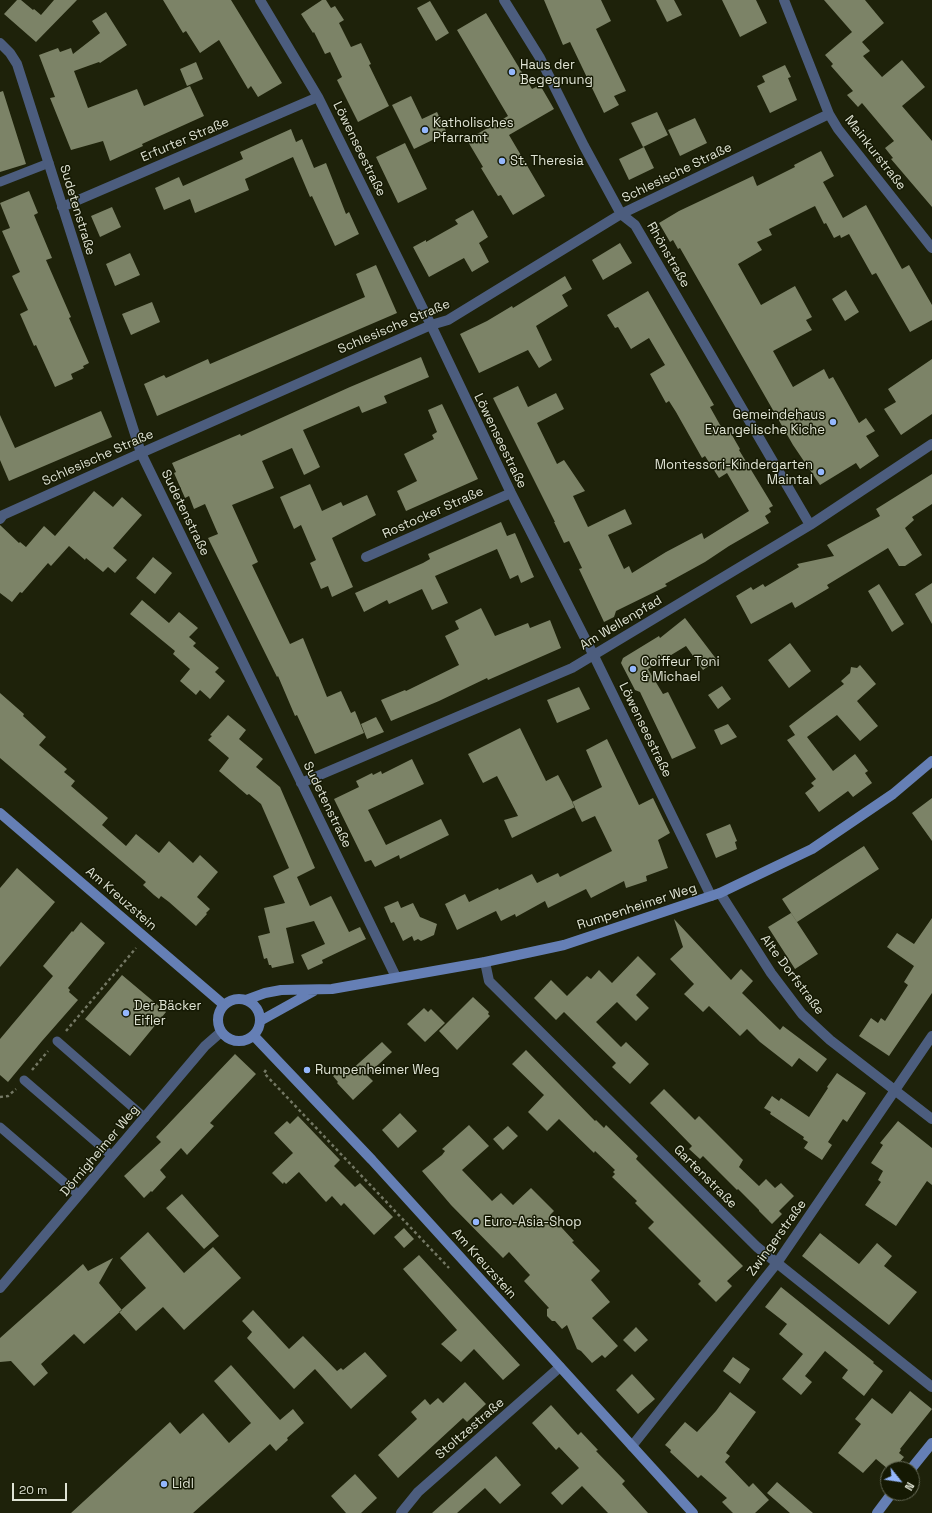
<!DOCTYPE html>
<meta charset="utf-8">
<style>
body{margin:0}
#map{position:relative;width:932px;height:1513px;overflow:hidden;background:#1e220a;font-family:"Space Grotesk",sans-serif}
canvas{display:block}
.north{position:absolute;left:880px;top:1461px;width:40px;height:40px;box-sizing:border-box;background:#151903;border:1px solid #666a57;border-radius:50%;rotate:120deg;font-size:11px;font-weight:700;line-height:16px;text-align:center;color:#dfe3d4}
.north::after{content:'';display:block;margin:auto;width:14px;height:18px;background:#94b7fd;clip-path:polygon(50% 0,100% 100%,50% 72%,0 100%)}
.scale{position:absolute;left:12px;top:1483px;width:55px;height:18px;box-sizing:border-box;border:2px solid #dfe3d4;border-top:0;padding-left:5px;font-size:12px;line-height:14px;white-space:nowrap;color:#dfe3d4;-webkit-text-stroke:3px #151903;paint-order:stroke}
</style>
<div id="map">
<canvas width="932" height="1513"></canvas>
<div class="north">N</div>
<div class="scale">20 m</div>
</div>
<script>
const c = document.querySelector('canvas').getContext('2d');
c.lineJoin = 'round';
function fill(path, color) {
  c.fillStyle = color;
  c.fill(path, 'evenodd');
}
function toPath(rows) {
  const path = new Path2D();
  for (const r of rows) {
    if (r.length === 3) {
      path.moveTo(r[0] + r[2], r[1]);
      path.arc(r[0], r[1], r[2], 0, 2 * Math.PI);
      continue;
    }
    path.moveTo(r[0], r[1]);
    for (let i = 2; i < r.length; i += 2) path.lineTo(r[i], r[i + 1]);
  }
  return path;
}
function stroke(path, color, width, dash) {
  c.strokeStyle = color;
  c.lineWidth = width;
  c.lineCap = dash ? 'butt' : 'round';
  c.setLineDash(dash || []);
  c.stroke(path);
}
function write(font, color, halo, rows, align = 'center') {
  c.font = font + ' "Space Grotesk",sans-serif';
  c.lineWidth = 3;
  c.setLineDash([]);
  c.textBaseline = 'middle';
  c.strokeStyle = halo;
  c.fillStyle = color;
  for (const [text, x, y, turn = 0] of rows) {
    c.save();
    c.translate(x, y);
    c.rotate((+turn || 0) * Math.PI / 180);
    c.textAlign = isNaN(turn) ? turn : align;
    if (halo) c.strokeText(text, 0, 0);
    c.fillText(text, 0, 0);
    c.restore();
  }
}
const building = toPath([
 [17,0,21,0,33,10,34,9,41,15,54,0,77,0,36,42,4,14],
 [163,0,231,0,282,83,258,97,251,86,248,89,219,40,200,53,186,31,183,33],
 [322,0,326,0,331,8,335,6,344,20,339,23,351,47,361,43,371,64,369,65,389,106,358,122,337,80,342,77,330,52,325,54,314,32,313,33,301,14],
 [544,0,601,0,611,21,596,29,626,91,614,96,619,105,604,113,570,42,563,45],
 [656,0,674,0,682,15,667,22],
 [722,0,756,0,767,23,740,37],
 [824,0,865,0,884,23,862,42,870,51,863,56,882,77,902,60,925,87,902,106,932,141,932,207,891,159,893,158,885,148,894,141,862,103,858,107,847,95,853,91,831,66,833,64,825,55,852,32],
 [430,1,449,33,436,41,417,8],
 [106,12,127,45,100,63,99,62,74,71,88,108,137,89,144,106,190,86,204,116,142,144,143,146,110,161,103,141,71,150,50,98,55,97,39,55,58,48,60,52,71,48,73,54,100,33,92,21],
 [486,13,532,89,540,85,554,109,509,135,545,196,513,215,501,195,498,196,481,168,483,167,467,140,508,116,457,30],
 [196,62,203,79,187,86,180,69],
 [785,65,791,77,788,78,797,100,770,113,757,86,765,82,762,76],
 [3,91,26,164,0,172,0,92],
 [411,96,422,119,437,112,447,133,414,149,392,105],
 [657,112,668,135,643,147,631,123],
 [695,118,707,143,680,156,668,130],
 [291,129,296,142,302,139,314,168,326,163,346,214,349,212,359,234,335,246,312,196,310,197,293,157,245,179,249,190,195,213,190,199,164,210,155,188,179,177,183,186,243,159,240,152],
 [405,143,427,189,398,203,376,157],
 [644,147,654,168,629,180,619,159],
 [821,151,834,176,823,182,843,218,866,205,902,269,909,265,932,305,932,320,910,332,876,273,872,275,849,234,841,238,840,235,834,238,826,223,824,224,815,206,769,229,772,235,757,242,762,250,738,264,761,305,795,286,812,317,806,320,812,330,773,351,793,387,824,369,829,379,833,377,859,423,866,418,875,431,866,436,879,456,860,469,856,463,820,485,793,445,680,248,678,249,673,240,670,242,659,223,679,211,753,176,757,186,795,167,794,165],
 [29,191,38,213,34,215,52,258,46,260,71,317,69,318,89,363,83,366,84,368,71,374,73,379,55,387,36,345,34,346,20,314,28,310,12,276,20,272,2,231,10,228,0,203],
 [112,207,121,227,100,237,91,216],
 [473,210,488,237,479,243,489,262,472,272,464,258,429,277,413,247,426,240,426,242,458,224,455,220],
 [620,243,632,263,603,280,592,260],
 [130,253,140,275,115,286,106,264],
 [376,265,397,313,157,416,144,384,164,375,166,378,208,359,210,364,365,297,356,274],
 [565,276,572,289,562,295,568,306,536,326,552,360,539,368,528,350,479,373,460,334,487,321,512,306,513,308],
 [846,290,859,312,845,321,832,299],
 [648,291,714,405,710,407,724,432,729,430,740,449,739,450,773,506,769,508,771,512,765,516,769,523,729,546,705,562,665,584,667,586,616,611,614,617,604,622,579,569,582,568,569,541,564,543,554,522,555,522,493,398,518,386,528,407,556,393,564,409,537,423,557,464,564,460,585,491,573,496,588,527,625,509,632,524,608,535,624,569,629,566,632,573,666,552,702,533,704,539,749,511,727,473,719,478,705,456,702,458,676,412,669,401,666,403,650,374,665,365,649,338,631,349,618,327,615,328,607,315],
 [152,302,160,322,131,335,122,314],
 [421,357,429,377,384,396,387,403,362,413,359,406,303,430,320,467,304,475,292,448,262,461,274,488,232,505,258,562,252,565,290,644,303,638,327,697,341,691,351,713,355,711,364,733,315,754,297,715,295,716,278,676,277,677,208,538,218,534,205,504,194,509,189,496,185,498,174,473,176,472,172,463,240,434,241,436,350,387],
 [932,359,932,414,901,435,884,409,896,402,888,389],
 [442,404,478,479,406,511,397,491,417,481,404,454,434,439,432,435,437,432,428,410],
 [101,411,112,437,9,481,0,460,0,415,15,448],
 [932,474,932,504,912,517,914,520,905,528,922,555,905,566,899,566,888,548,827,585,829,588,795,608,792,602,751,624,736,596,751,587,753,590,763,584,765,587,799,567,797,564,834,556,827,545,880,516,876,509],
 [310,484,322,511,341,502,343,506,367,495,376,515,332,538,353,587,332,597,328,586,321,589,310,563,316,560,301,525,294,529,280,497],
 [94,491,113,507,122,497,142,515,113,548,127,560,115,573,108,567,103,572,86,558,85,560,69,546,51,566,48,563,22,593,20,592,12,602,0,593,0,525,19,543,20,542,26,547,44,526,55,536],
 [501,522,507,536,515,533,534,577,521,583,518,575,510,579,497,549,435,576,448,603,432,610,422,589,389,604,387,600,364,612,355,593,423,563,430,559,428,554],
 [153,557,172,573,155,594,136,578],
 [932,583,932,624,915,594],
 [879,584,904,624,892,632,868,591],
 [142,600,169,623,179,612,198,628,189,637,196,643,193,646,219,668,215,672,225,681,210,699,200,690,196,695,180,681,190,669,173,654,175,651,130,614],
 [481,608,495,636,528,623,530,628,550,620,561,648,488,680,487,678,439,701,391,721,381,700,405,690,406,691,459,665,445,636,459,629,455,621],
 [685,618,717,660,703,670,686,646,648,669,663,694,668,692,696,748,672,759,640,692,635,690,621,663,623,658,659,636,660,638],
 [790,643,811,671,789,688,768,660],
 [860,665,876,684,857,701,878,726,860,741,837,715,807,737,833,771,855,754,868,771,865,773,872,783,853,797,848,791,819,812,805,793,814,786,811,783,816,779,787,740,795,735,789,726,844,684,841,681,850,673,851,667,857,668],
 [722,686,731,699,718,709,708,695],
 [579,687,590,709,557,723,547,700],
 [0,693,24,714,23,716,46,737,39,745,67,769,64,772,75,781,71,786,108,818,102,825,126,846,136,834,159,853,169,841,193,863,200,855,218,872,197,897,210,909,206,913,207,914,196,926,169,902,161,896,159,899,154,895,143,885,146,882,0,758],
 [228,715,246,730,239,739,263,759,256,767,280,787,315,868,297,877,310,906,331,896,349,932,360,927,366,939,322,960,323,963,308,970,301,955,325,944,314,921,286,928,294,963,272,968,271,965,269,965,267,958,264,959,258,936,270,933,264,908,285,903,273,876,289,868,261,804,249,794,247,795,219,771,229,758,208,740,212,736,210,735],
 [376,717,384,732,367,739,361,724],
 [728,724,737,737,721,745,714,730],
 [520,728,546,781,558,775,575,807,512,838,504,820,518,816,497,776,483,783,468,754],
 [607,739,639,805,653,798,670,833,658,840,668,868,646,876,647,881,626,888,624,881,591,898,586,889,548,908,545,901,516,917,515,914,501,921,496,911,457,930,445,904,465,894,469,902,498,888,499,890,532,874,537,883,558,873,560,877,612,851,595,816,582,822,572,802,602,787,586,750],
 [412,759,424,784,368,810,386,845,441,819,449,835,400,859,399,855,375,867,371,860,365,862,334,799,359,787,356,781,372,773,373,775,381,771,382,774],
 [932,798,932,841,912,813],
 [730,824,737,841,735,842,737,849,716,858,706,834],
 [864,846,879,869,797,922,782,899],
 [17,868,55,902,0,967,0,888],
 [398,901,401,908,413,903,420,917,437,924,434,935,421,941,418,939,414,941,412,936,403,941,394,922,391,923,384,907],
 [791,913,818,954,795,969,768,927],
 [932,918,932,993,889,1056,859,1036,871,1018,878,1023,881,1018,885,1021,908,985,904,982,914,966,887,947,897,933,914,944],
 [674,919,731,980,741,969,753,981,742,993,780,1030,783,1026,827,1059,817,1072,799,1058,792,1067,760,1042,747,1029,740,1036,709,1006,703,1012,684,994,694,984,670,959,683,947],
 [81,922,105,943,68,988,70,990,69,992,78,1000,42,1041,8,1082,0,1075,0,1039,53,976,43,966,72,931,73,932],
 [638,956,656,974,636,995,649,1008,636,1021,617,1002,596,1022,621,1047,626,1042,649,1064,630,1084,612,1067,616,1063,564,1012,556,1020,534,998,551,980,567,996,587,976,591,979,599,970,612,983],
 [122,975,166,1012,130,1056,85,1019],
 [473,997,489,1012,488,1014,490,1016,457,1050,439,1031],
 [424,1008,428,1012,431,1009,445,1023,425,1042,407,1024],
 [382,1042,392,1052,367,1075,373,1081,353,1100,337,1083,338,1082,333,1076,343,1067,348,1073],
 [526,1050,595,1121,596,1120,604,1128,606,1125,638,1156,636,1159,743,1266,727,1281,732,1286,716,1302,698,1284,701,1281,648,1228,654,1222,635,1203,637,1201,612,1177,615,1174,613,1172,615,1170,595,1151,594,1153,559,1119,547,1131,528,1112,544,1095,512,1064],
 [235,1054,256,1074,210,1123,214,1126,187,1155,181,1148,160,1170,166,1177,152,1192,151,1191,144,1198,124,1176,161,1142,156,1137],
 [837,1073,866,1093,847,1122,843,1119,828,1142,832,1145,822,1160,804,1148,808,1142,803,1139,804,1137,770,1114,771,1112,764,1108,772,1096,779,1101,781,1098,809,1117,828,1088,827,1087],
 [664,1089,695,1120,699,1116,743,1160,739,1167,759,1186,766,1179,775,1188,781,1183,794,1196,779,1211,782,1214,772,1224,759,1211,759,1210,738,1189,737,1190,703,1156,700,1159,689,1149,692,1146,650,1103],
 [400,1113,417,1131,398,1148,382,1130],
 [298,1116,340,1160,334,1166,355,1187,360,1183,393,1217,374,1235,344,1203,341,1206,332,1196,326,1202,299,1172,286,1184,284,1182,283,1184,272,1173,293,1153,274,1133,287,1121,290,1124],
 [898,1121,932,1148,932,1185,927,1181,896,1226,865,1205,881,1182,878,1180,883,1171,871,1163,883,1145,880,1143],
 [469,1125,489,1146,462,1170,492,1201,501,1193,513,1205,531,1188,554,1211,550,1215,574,1241,572,1242,600,1271,591,1280,610,1302,592,1318,618,1346,605,1358,602,1355,592,1363,581,1351,577,1349,567,1325,562,1329,555,1321,552,1321,547,1316,547,1309,549,1308,524,1281,530,1275,509,1252,503,1258,451,1205,422,1171,442,1155,445,1151,442,1149],
 [508,1126,518,1136,503,1150,493,1139],
 [182,1194,219,1236,204,1249,166,1208],
 [404,1228,414,1239,404,1248,394,1237],
 [148,1232,184,1273,213,1247,241,1278,184,1330,163,1307,136,1331,119,1312,146,1288,120,1258],
 [820,1233,859,1264,877,1243,892,1256,884,1266,917,1292,889,1325,802,1256],
 [419,1255,520,1365,503,1380,474,1349,461,1362,441,1344,457,1330,403,1269],
 [113,1258,99,1283,122,1310,84,1344,74,1334,41,1364,48,1373,34,1386,11,1361,0,1362,0,1338,83,1264,88,1271],
 [781,1287,874,1362,873,1363,883,1371,864,1396,842,1378,848,1370,825,1351,805,1376,812,1382,801,1395,782,1379,803,1354,779,1334,787,1324,765,1307],
 [253,1310,289,1349,303,1336,337,1371,341,1368,343,1370,365,1352,387,1376,351,1409,315,1369,294,1389,247,1338,252,1332,242,1321],
 [636,1327,648,1340,635,1352,623,1340],
 [733,1357,750,1369,740,1384,723,1371],
 [231,1365,280,1420,293,1409,304,1423,287,1438,288,1440,276,1451,270,1444,193,1513,71,1513,170,1422,180,1434,203,1413,229,1443,251,1423,214,1381],
 [632,1374,655,1399,638,1414,616,1390],
 [465,1382,486,1404,467,1422,463,1418,398,1478,378,1455,417,1419,411,1412,425,1399,430,1405,438,1398,443,1403],
 [910,1391,932,1409,900,1449,901,1450,899,1453,904,1457,894,1469,888,1469,876,1459,863,1473,838,1453,861,1424,855,1419,872,1398,892,1414],
 [730,1392,756,1412,726,1453,730,1456,725,1462,749,1487,753,1483,769,1500,755,1513,733,1513,722,1502,727,1498,701,1475,698,1478,670,1452,671,1450,665,1445,685,1422,697,1432,716,1411],
 [551,1405,578,1435,581,1432,598,1450,596,1451,625,1481,622,1484,648,1513,608,1513,582,1486,562,1505,551,1493,579,1468,559,1447,556,1450,532,1423],
 [496,1456,521,1485,500,1504,485,1488,457,1513,432,1513],
 [355,1474,377,1498,361,1513,346,1513,331,1496],
 [777,1482,813,1513,790,1513,767,1493]
]);
const path = toPath([
 [66,1031,136,948],
 [32,1070,48,1051],
 [266,1070,264,1073,449,1268],
 [0,1097,8,1096,16,1089]
]);
const lane = toPath([
 [0,182,49,163],
 [57,1041,145,1118],
 [24,1080,112,1156],
 [0,1127,79,1195]
]);
const street = toPath([
 [260,0,318,97,431,325,511,493,593,654,711,896],
 [504,0,540,58,584,146,621,214,635,225,810,525],
 [784,0,829,114,838,129,932,248],
 [0,43,10,53,17,64,141,453,396,977],
 [62,207,318,97],
 [0,519,3,515,141,453,431,325,448,320,621,214,829,114],
 [366,557,511,493],
 [301,783,572,668,810,525,932,444],
 [720,893,771,973,802,1014,830,1040,932,1119],
 [485,962,489,981,757,1247,932,1387],
 [0,1288,205,1046,221,1032],
 [632,1446,777,1263,932,1036],
 [401,1513,418,1492,560,1367]
]);
const secondary = toPath([
 [0,813,224,1005],
 [239,1020,21],
 [246,1000,265,993,281,990,332,989,485,962,564,945,720,893,812,849,893,794,932,761],
 [260,1021,314,991],
 [254,1036,372,1160,693,1513],
 [911,1469,932,1443],
 [877,1513,892,1493]
]);
const markers = [
 [512,72,4,"#94b7fd"],
 [425,130,4,"#94b7fd"],
 [502,161,4,"#94b7fd"],
 [833,422,4,"#94b7fd"],
 [821,472,4,"#94b7fd"],
 [633,669,4,"#94b7fd"],
 [126,1013,4,"#94b7fd"],
 [307,1070,4,"#94b7fd"],
 [476,1222,4,"#94b7fd"],
 [164,1484,4,"#94b7fd"]
];
const poiNames = [
 ["Haus der",520,65],
 ["Begegnung",520,80],
 ["Katholisches",433,123],
 ["Pfarramt",433,138],
 ["St. Theresia",510,161],
 ["Gemeindehaus",825,415,"right"],
 ["Evangelische Kiche",825,430,"right"],
 ["Montessori-Kindergarten",813,465,"right"],
 ["Maintal",813,480,"right"],
 ["Coiffeur Toni",641,662],
 ["& Michael",641,677],
 ["Der Bäcker",134,1006],
 ["Eifler",134,1021],
 ["Rumpenheimer Weg",315,1070],
 ["Euro-Asia-Shop",484,1222],
 ["Lidl",172,1484]
];
const streetNames = [
 ["Erfurter Straße",185,140,-23],
 ["Löwenseestraße",359,149,64],
 ["Mainkurstraße",875,153,52],
 ["Schlesische Straße",677,173,-26],
 ["Sudetenstraße",77,210,73],
 ["Rhönstraße",668,255,60],
 ["Schlesische Straße",394,327,-23],
 ["Löwenseestraße",500,441,64],
 ["Schlesische Straße",98,458,-24],
 ["Sudetenstraße",185,513,64],
 ["Rostocker Straße",433,513,-24],
 ["Am Wellenpfad",621,623,-31],
 ["Löwenseestraße",645,730,64],
 ["Sudetenstraße",327,805,64],
 ["Am Kreuzstein",121,899,41],
 ["Rumpenheimer Weg",637,907,-18],
 ["Alte Dorfstraße",792,975,53],
 ["Dörnigheimer Weg",100,1151,-50],
 ["Gartenstraße",705,1177,45],
 ["Zwingerstraße",777,1238,-54],
 ["Am Kreuzstein",484,1264,48],
 ["Stoltzestraße",470,1429,-41]
];
fill(building, '#7c8367');
stroke(path, '#747864', 2.5, [3, 3]);
stroke(lane, '#4c5d7e', 9);
stroke(street, '#4c5d7e', 10);
stroke(secondary, '#657fb5', 10);
for (const [x, y, r, color] of markers) {
  const dot = new Path2D();
  dot.arc(x, y, r, 0, 2 * Math.PI);
  c.fillStyle = color;
  c.fill(dot);
  stroke(dot, '#151903', 1.5);
}
write('13px', '#dfe3d4', '#151903', poiNames, 'left');
write('13px', '#dfe3d4', '#151903', streetNames);
</script>
